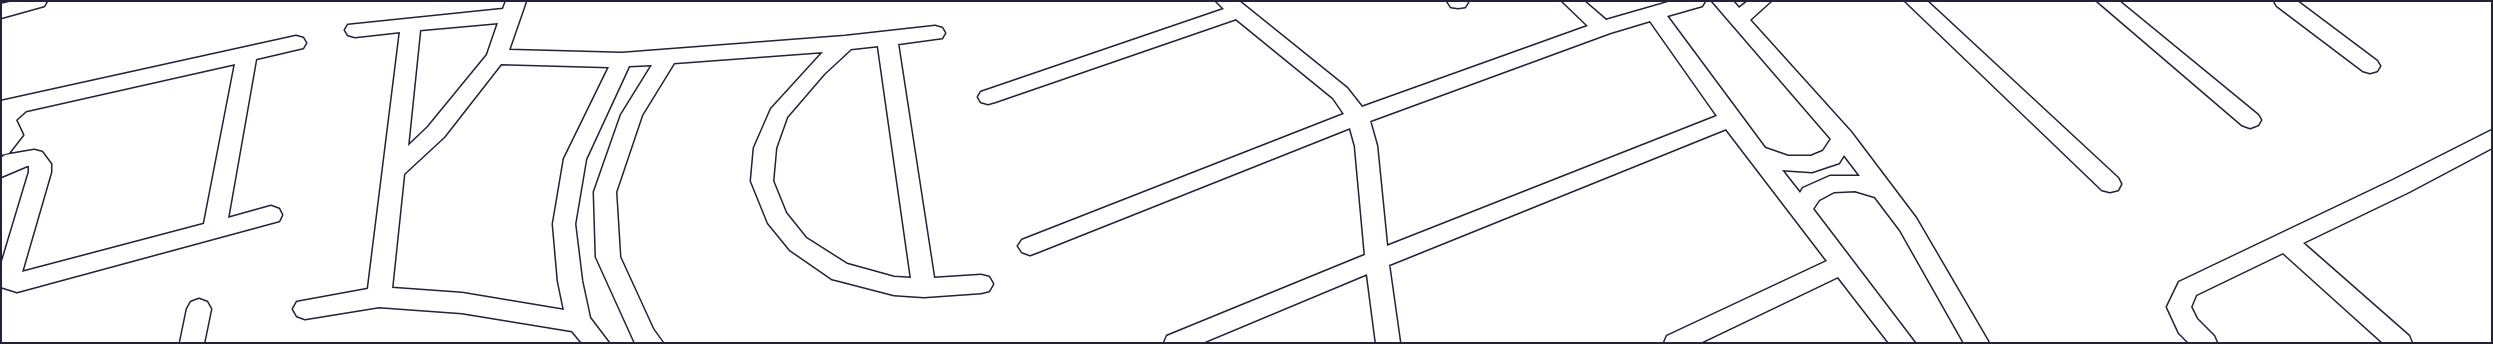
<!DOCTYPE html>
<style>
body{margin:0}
#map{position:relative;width:2493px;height:344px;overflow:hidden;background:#fff;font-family:Sriracha,sans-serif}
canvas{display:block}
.frame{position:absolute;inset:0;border:2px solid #22223b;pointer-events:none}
</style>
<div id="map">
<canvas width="2493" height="344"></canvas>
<div class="frame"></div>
</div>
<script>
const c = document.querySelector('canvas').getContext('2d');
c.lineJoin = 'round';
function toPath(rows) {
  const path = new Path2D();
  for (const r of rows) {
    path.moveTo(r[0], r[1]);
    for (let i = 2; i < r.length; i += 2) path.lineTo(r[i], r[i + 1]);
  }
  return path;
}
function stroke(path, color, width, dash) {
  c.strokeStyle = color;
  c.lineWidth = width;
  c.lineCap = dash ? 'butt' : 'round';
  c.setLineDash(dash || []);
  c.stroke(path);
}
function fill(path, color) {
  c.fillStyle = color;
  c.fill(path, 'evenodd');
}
const minor = toPath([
 [14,1,47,1,44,6,1,18,1,4,14,1],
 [506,1,526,1,509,50,622,53,845,36,935,26,942,28,945,33,942,38,898,44,934,278,981,275,989,277,993,284,989,291,981,293,924,297,894,295,840,281,832,279,790,250,768,223,751,181,754,148,771,109,823,52,674,63,642,115,616,192,620,257,653,329,663,343,635,343,596,257,594,192,621,115,652,65,629,66,586,159,575,224,582,281,590,318,609,343,582,343,572,331,462,313,379,307,305,319,297,316,293,309,297,302,368,289,400,32,355,37,348,35,345,30,348,25,503,9,506,1],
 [498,23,487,55,428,127,408,146,420,30,498,23],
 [878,46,911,278,894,277,847,264,806,238,786,213,773,181,776,148,787,117,824,74,851,49,878,46],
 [501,64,609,67,564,159,553,224,558,281,564,310,462,293,392,288,404,174,444,137,501,64],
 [1216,1,1239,1,1347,88,1362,107,1588,26,1562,1,1584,1,1606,20,1672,1,1705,1,1702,6,1667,16,1765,148,1788,156,1811,156,1823,151,1831,139,1712,1,1733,1,1739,8,1748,1,1771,1,1750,20,1851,132,1916,218,1989,343,1964,343,1900,230,1875,197,1855,191,1834,192,1819,200,1813,209,1915,343,1889,343,1838,277,1700,343,1664,343,1667,336,1827,261,1726,129,1389,265,1400,343,1376,343,1367,274,1202,343,1164,343,1167,336,1365,255,1355,146,1350,128,1038,252,1030,255,1022,252,1018,246,1022,240,1344,114,1333,98,1236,19,995,102,988,104,981,102,978,97,981,92,1224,9,1216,1],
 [1650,21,1717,116,1387,246,1377,146,1370,121,1610,33,1650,21],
 [1844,155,1860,176,1830,176,1803,188,1800,193,1782,170,1812,172,1839,163,1844,155],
 [1447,1,1467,1,1468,2,1465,7,1458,8,1451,7,1447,1],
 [1905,1,1927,1,2118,178,2121,184,2118,190,2110,192,2102,190,1905,1],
 [2097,1,2119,1,2258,115,2261,120,2258,125,2250,128,2242,125,2097,1],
 [2274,1,2297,1,2377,61,2380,66,2377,71,2370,73,2363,71,2277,6,2274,1],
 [296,36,303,38,306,43,303,48,256,59,228,218,271,206,279,209,282,215,279,221,17,292,1,287,1,265,29,172,29,166,27,166,1,177,1,158,5,155,34,150,42,152,51,164,51,172,22,272,204,224,235,64,26,111,16,120,23,135,9,153,1,155,1,101,296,36],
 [2492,130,2492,148,2409,192,2303,243,2409,336,2412,343,2383,343,2283,253,2196,295,2191,307,2197,319,2214,336,2217,343,2189,343,2179,333,2167,307,2179,282,2393,180,2492,130],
 [199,299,207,302,211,309,204,343,180,343,187,309,191,302,199,299]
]);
stroke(minor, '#22223b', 3);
fill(minor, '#fff');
</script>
